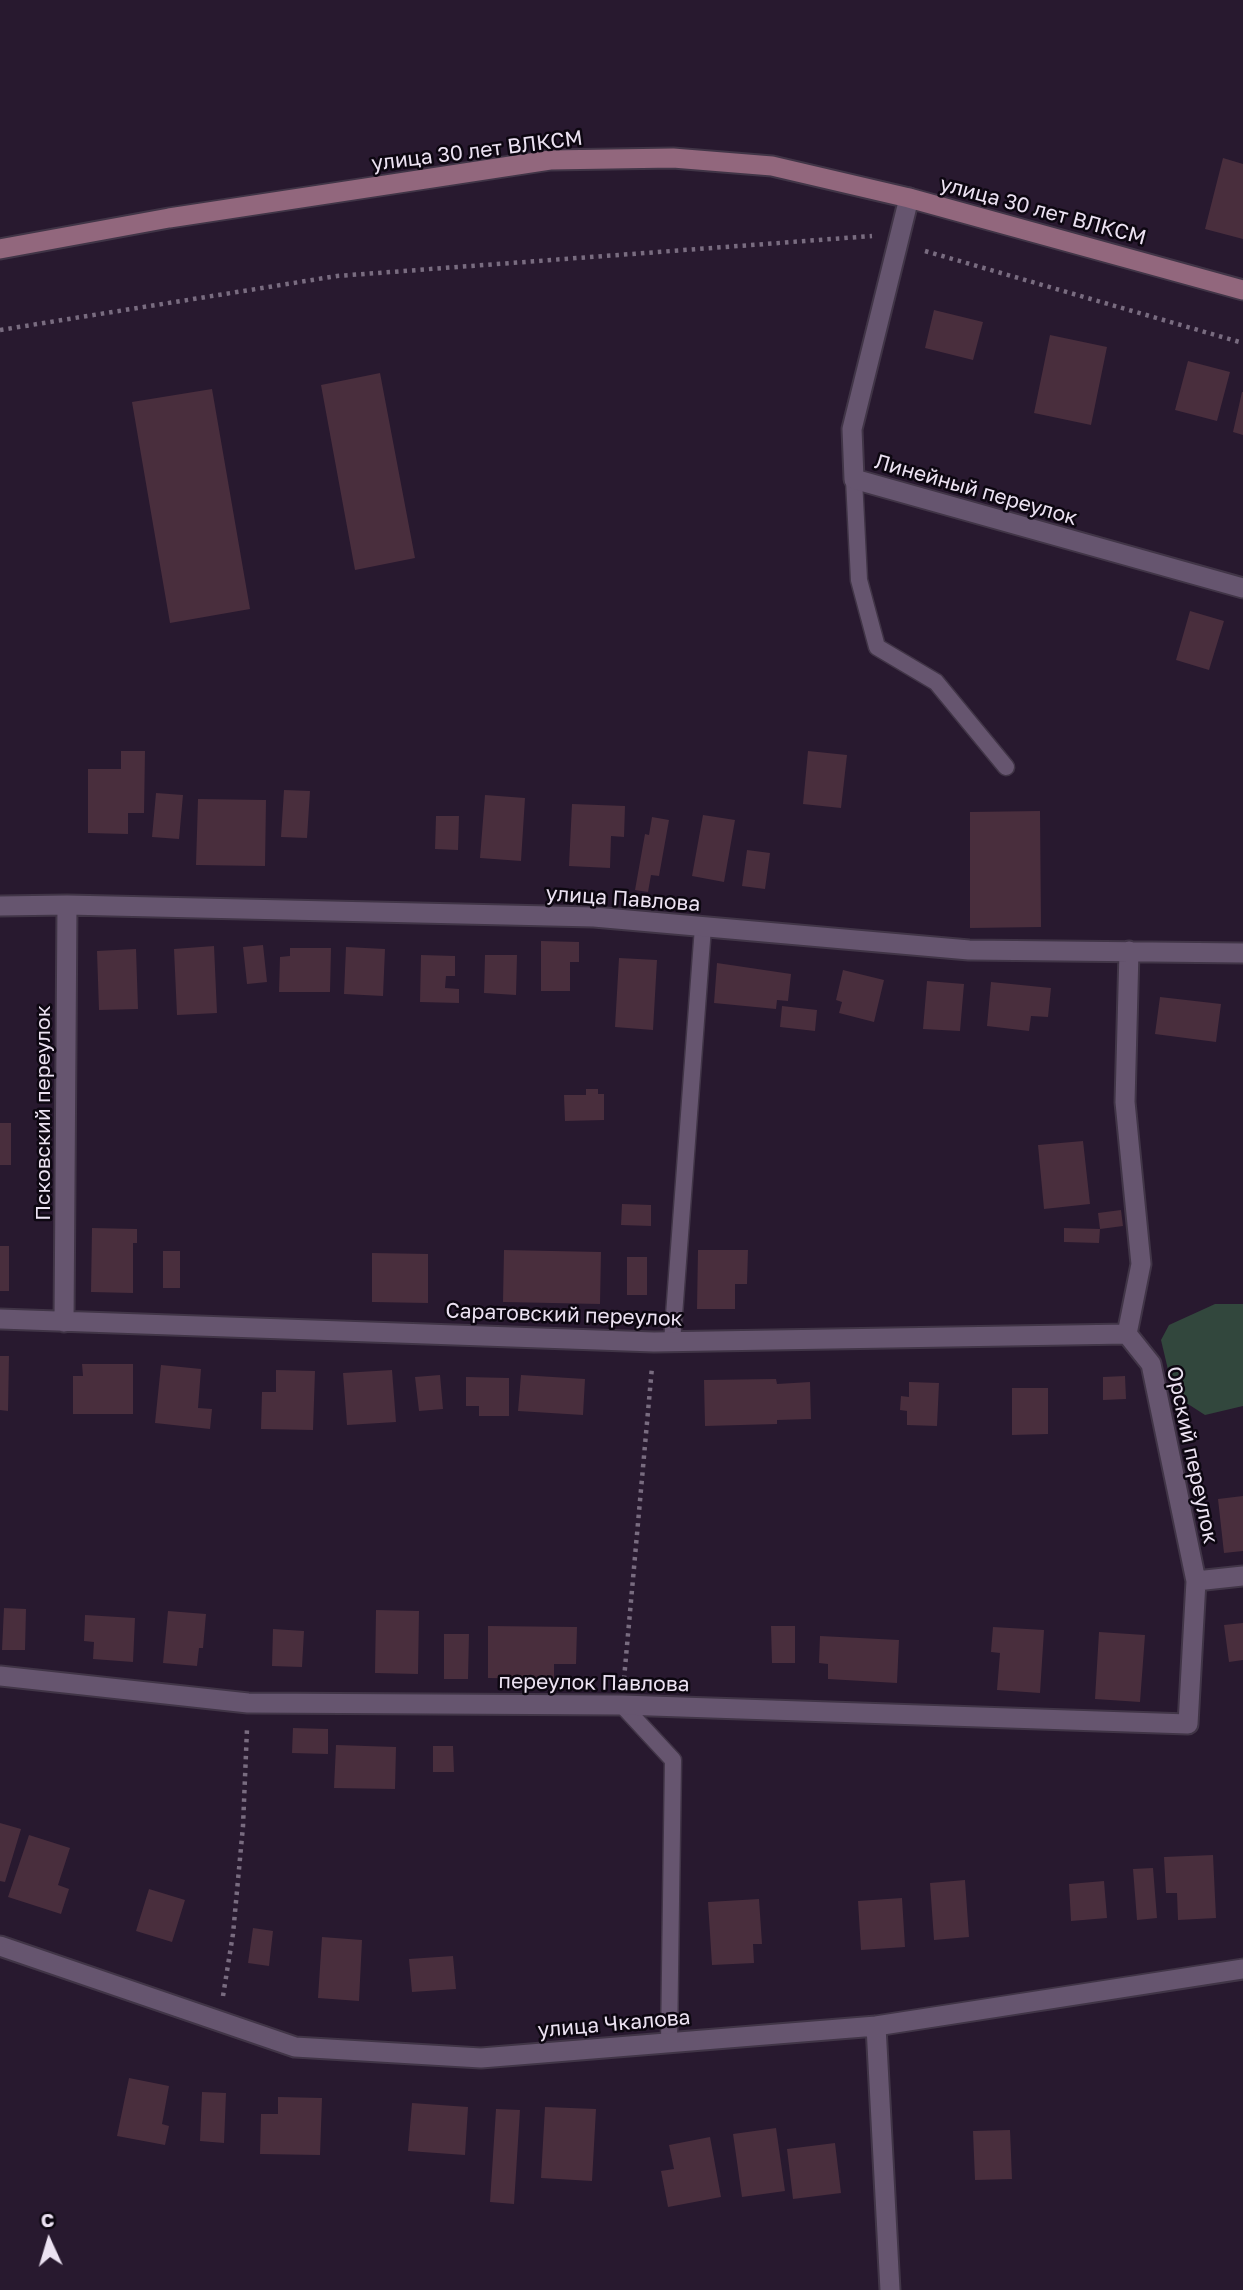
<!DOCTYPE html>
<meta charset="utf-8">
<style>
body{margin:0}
#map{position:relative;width:1243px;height:2290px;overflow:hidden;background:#28192f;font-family:"Golos Text",sans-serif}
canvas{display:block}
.north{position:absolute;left:14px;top:2206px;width:70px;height:70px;-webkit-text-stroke:5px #0d0711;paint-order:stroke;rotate:356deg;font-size:19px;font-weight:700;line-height:28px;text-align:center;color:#ece2f2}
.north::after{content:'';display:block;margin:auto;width:24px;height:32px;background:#ece2f2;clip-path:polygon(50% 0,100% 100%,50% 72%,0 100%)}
</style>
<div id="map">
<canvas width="1243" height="2290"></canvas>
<div class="north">С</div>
</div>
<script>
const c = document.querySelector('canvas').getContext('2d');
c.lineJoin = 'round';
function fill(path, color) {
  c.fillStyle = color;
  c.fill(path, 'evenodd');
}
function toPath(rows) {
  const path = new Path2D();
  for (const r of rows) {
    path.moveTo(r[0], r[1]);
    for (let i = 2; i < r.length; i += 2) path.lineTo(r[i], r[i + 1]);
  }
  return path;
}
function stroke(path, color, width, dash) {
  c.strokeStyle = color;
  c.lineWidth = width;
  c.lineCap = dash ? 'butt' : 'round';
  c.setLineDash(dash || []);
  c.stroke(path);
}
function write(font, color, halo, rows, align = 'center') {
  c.font = font + ' "Golos Text",sans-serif';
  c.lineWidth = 5;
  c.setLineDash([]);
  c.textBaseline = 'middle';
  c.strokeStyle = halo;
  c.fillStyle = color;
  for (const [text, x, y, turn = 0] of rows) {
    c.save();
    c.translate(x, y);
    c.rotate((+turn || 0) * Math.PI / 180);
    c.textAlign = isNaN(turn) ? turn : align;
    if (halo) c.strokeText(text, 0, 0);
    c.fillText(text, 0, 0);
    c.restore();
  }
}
const green = toPath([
 [1215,1304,1243,1304,1243,1406,1205,1415,1174,1395,1161,1340,1169,1325]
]);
const building = toPath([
 [1223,158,1243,164,1243,239,1205,229],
 [934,310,983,322,973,360,925,348],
 [1050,335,1107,347,1091,425,1034,413],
 [1188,361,1230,372,1217,421,1175,410],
 [380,373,415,558,355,570,321,385],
 [212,389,250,609,170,623,132,402],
 [1242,392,1243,392,1243,435,1233,432],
 [1190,611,1224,621,1209,670,1176,660],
 [121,751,145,751,144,813,128,813,128,834,88,833,88,769,121,769],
 [808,751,847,755,841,808,803,804],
 [284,790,310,791,307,838,281,837],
 [156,793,183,795,179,839,152,837],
 [485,795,525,798,521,861,480,858],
 [198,799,266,800,265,866,196,865],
 [572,804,625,806,624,837,611,836,610,868,569,866],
 [1040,811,1041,927,970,928,970,812],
 [703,815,735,820,724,882,692,876],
 [436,816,459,816,458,850,435,849],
 [652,817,669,820,659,876,651,875,648,892,635,890,645,834,649,835],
 [747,850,770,853,765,889,742,886],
 [541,941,579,942,579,962,570,962,570,991,541,991],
 [263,945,267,982,247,984,243,947],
 [214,946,217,1013,177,1015,174,949],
 [346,947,385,949,383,996,344,994],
 [290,948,331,948,330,992,279,992,280,957,290,956],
 [136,949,138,1009,99,1010,97,951],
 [421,955,455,956,455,976,446,976,445,988,459,989,459,1003,420,1002],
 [485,955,517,955,516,995,484,993],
 [619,958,657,960,653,1030,615,1027],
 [717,963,791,974,788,1001,777,1000,776,1009,714,1003],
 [843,970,884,980,874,1022,839,1013,842,1002,836,1000],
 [927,981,964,984,960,1031,923,1029],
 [991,982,1051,988,1048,1017,1031,1016,1029,1031,987,1026],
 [1160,997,1221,1004,1216,1042,1155,1034],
 [782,1006,817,1010,815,1031,780,1027],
 [586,1089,598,1089,598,1094,604,1094,604,1120,565,1121,564,1095,586,1095],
 [0,1123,11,1123,11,1165,0,1165],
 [1083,1141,1090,1204,1044,1209,1038,1145],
 [622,1204,651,1205,651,1226,621,1225],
 [1121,1210,1123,1226,1100,1229,1098,1213],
 [92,1228,137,1229,137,1243,133,1243,133,1293,91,1292],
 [1064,1228,1100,1229,1099,1243,1064,1242],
 [0,1246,9,1246,9,1291,0,1291],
 [504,1250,601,1252,600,1304,503,1302],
 [698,1250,748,1250,747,1284,735,1284,735,1309,697,1309],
 [163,1251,180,1251,180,1288,163,1288],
 [372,1253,428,1254,428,1303,372,1302],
 [627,1257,647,1257,647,1295,627,1295],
 [0,1356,9,1356,8,1411,0,1410],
 [82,1364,133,1364,133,1414,73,1414,73,1376,83,1376],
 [161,1365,201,1369,198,1408,212,1409,210,1429,155,1423],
 [276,1370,315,1371,313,1430,261,1429,262,1392,276,1392],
 [392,1370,396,1422,347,1425,343,1373],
 [440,1375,443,1409,419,1411,415,1377],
 [521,1375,585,1379,583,1415,518,1411],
 [1125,1376,1126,1399,1103,1400,1103,1377],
 [466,1377,509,1378,509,1416,479,1416,479,1406,466,1406],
 [776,1379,777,1384,810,1382,811,1419,777,1420,777,1424,705,1426,704,1380],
 [909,1382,939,1383,937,1426,907,1425,907,1411,900,1410,901,1396,909,1397],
 [1012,1388,1048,1388,1048,1434,1012,1435],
 [1243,1496,1243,1551,1224,1553,1218,1499],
 [4,1608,26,1609,25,1650,2,1650],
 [376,1610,419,1611,418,1674,375,1673],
 [168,1611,206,1614,203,1648,199,1648,197,1666,163,1663],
 [85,1615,135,1618,133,1662,93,1659,94,1642,84,1641],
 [1243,1623,1243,1660,1229,1662,1224,1625],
 [488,1626,577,1627,576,1664,554,1664,554,1679,488,1678],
 [771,1626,795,1626,795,1663,772,1663],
 [993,1627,1044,1630,1040,1693,997,1690,1000,1653,991,1652],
 [273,1629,304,1631,302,1667,272,1666],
 [1099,1632,1145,1635,1140,1702,1095,1699],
 [444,1634,469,1634,468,1679,444,1679],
 [820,1636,899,1640,897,1683,828,1679,828,1664,819,1663],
 [293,1728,328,1729,328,1754,292,1753],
 [336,1745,396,1747,395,1789,334,1788],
 [433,1746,453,1746,454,1772,433,1772],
 [0,1823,21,1829,5,1882,0,1881],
 [29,1835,70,1848,58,1885,69,1889,61,1914,8,1897],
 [1213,1855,1216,1918,1178,1920,1177,1893,1166,1893,1164,1857],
 [1153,1868,1157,1918,1137,1920,1133,1869],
 [965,1880,969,1937,934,1940,930,1883],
 [1104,1881,1107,1918,1071,1921,1069,1884],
 [149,1889,185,1900,172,1942,136,1931],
 [902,1898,905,1947,861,1950,858,1901],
 [759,1899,762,1944,753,1944,754,1963,712,1965,708,1902],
 [253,1928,273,1931,269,1966,248,1963],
 [322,1937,362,1940,359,2001,318,1998],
 [453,1956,456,1989,412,1992,409,1959],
 [129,2078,169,2086,162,2124,169,2126,165,2145,117,2136],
 [202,2092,226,2093,224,2143,200,2141],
 [278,2097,322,2098,320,2155,260,2154,261,2114,278,2114],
 [412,2103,468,2107,465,2155,408,2151],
 [545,2107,596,2109,592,2181,541,2178],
 [496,2109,520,2110,514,2204,490,2202],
 [776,2128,785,2191,742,2197,733,2134],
 [1010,2130,1012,2179,975,2180,973,2131],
 [710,2137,721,2197,668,2207,661,2171,674,2169,669,2145],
 [835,2143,841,2193,793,2199,787,2149]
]);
const path = toPath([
 [925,251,1243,343],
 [0,330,337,276,872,236],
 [624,1679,652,1367],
 [223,1996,233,1934,243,1826,247,1729]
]);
const service = toPath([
 [854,479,859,580,877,647,936,682,1006,767],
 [672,1342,703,927],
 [622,1705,673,1760,669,2043]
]);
const minor = toPath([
 [909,198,852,429,854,479,1243,588],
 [0,906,67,905,594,917,969,950,1243,953],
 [0,1319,654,1342,1127,1334],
 [64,1322,67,905],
 [1196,1581,1243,1576],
 [0,1676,248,1703,622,1705,1188,1724,1196,1581,1151,1364,1127,1334,1141,1264,1125,1102,1129,951],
 [0,1946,295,2047,481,2058,876,2026,1243,1969],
 [876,2026,890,2290]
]);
const secondary = toPath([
 [0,249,169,218,550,160,673,158,772,166,909,198,1243,290]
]);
const streetNames = [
 ["улица 30 лет ВЛКСМ",477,151,-7],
 ["улица 30 лет ВЛКСМ",1043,211,15],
 ["Линейный переулок",976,490,16],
 ["улица Павлова",623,899,4],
 ["Псковский переулок",43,1113,-90],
 ["Саратовский переулок",564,1315,2],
 ["Орский переулок",1192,1455,78],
 ["переулок Павлова",594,1683,1],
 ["улица Чкалова",614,2024,-5]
];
fill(green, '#32473d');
fill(building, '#492e3d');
stroke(service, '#413547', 19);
stroke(minor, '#413547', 23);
stroke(secondary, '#413547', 23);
stroke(path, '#796c80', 4.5, [3.5, 5]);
stroke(service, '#66556f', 16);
stroke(minor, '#66556f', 19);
stroke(secondary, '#92677d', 19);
write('21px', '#ece2f2', '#0d0711', streetNames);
</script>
